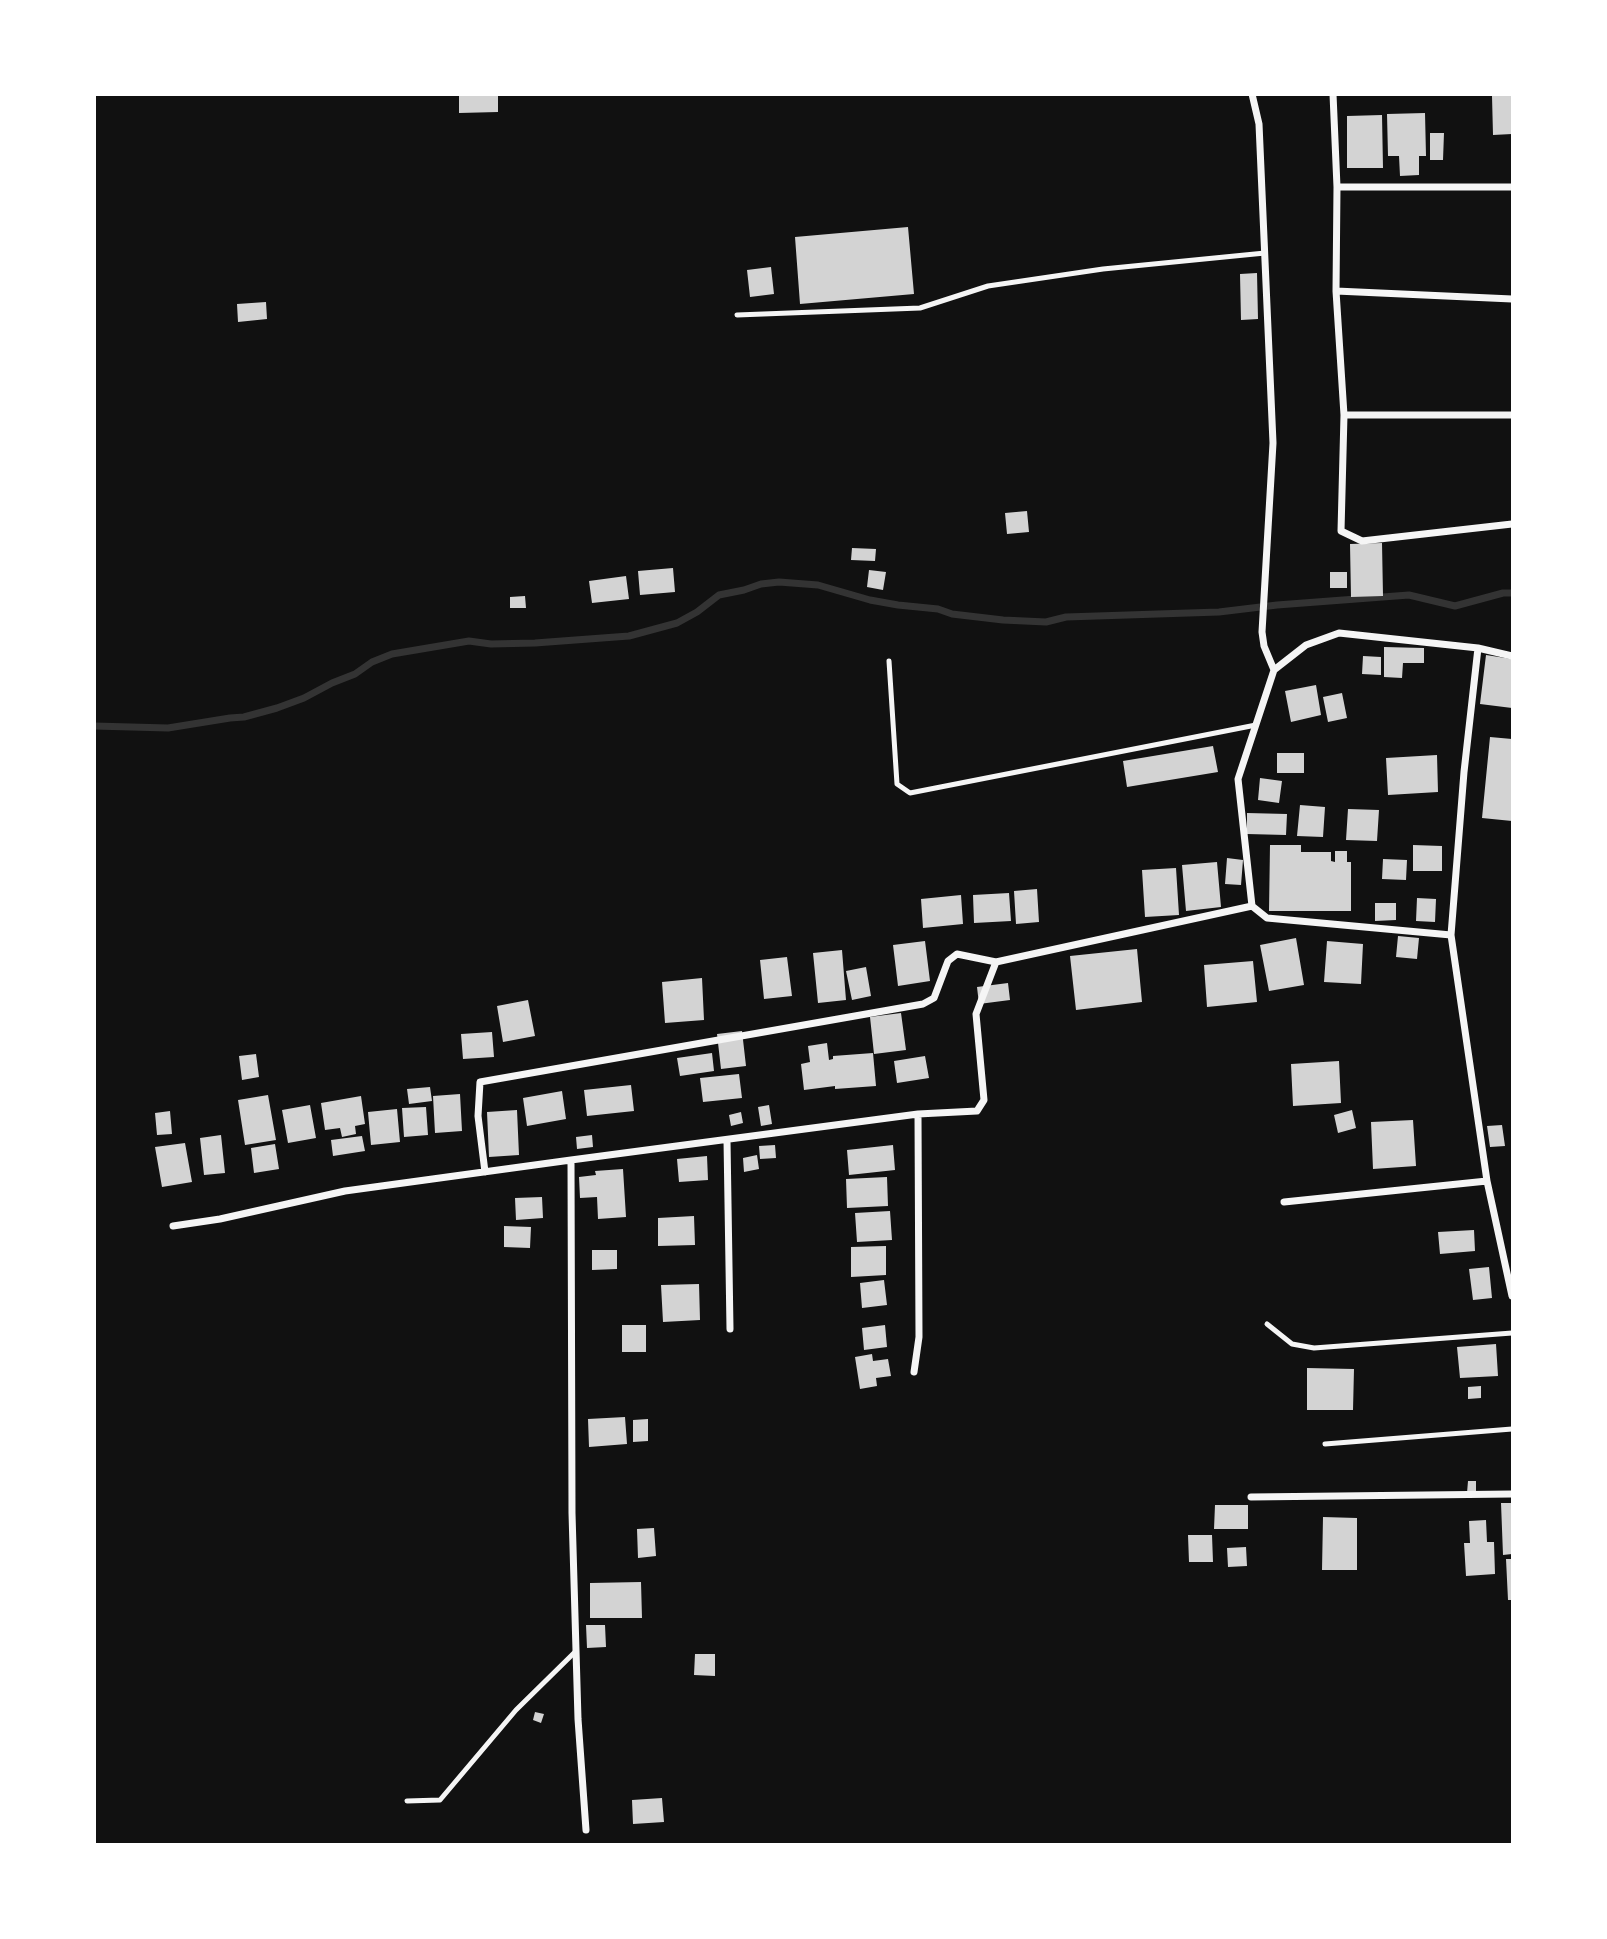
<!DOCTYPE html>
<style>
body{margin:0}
#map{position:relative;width:1607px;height:1939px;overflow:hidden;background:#111;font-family:Montserrat,sans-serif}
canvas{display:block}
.frame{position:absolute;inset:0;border:96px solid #fff;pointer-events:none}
</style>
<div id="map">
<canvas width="1607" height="1939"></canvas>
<div class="frame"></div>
</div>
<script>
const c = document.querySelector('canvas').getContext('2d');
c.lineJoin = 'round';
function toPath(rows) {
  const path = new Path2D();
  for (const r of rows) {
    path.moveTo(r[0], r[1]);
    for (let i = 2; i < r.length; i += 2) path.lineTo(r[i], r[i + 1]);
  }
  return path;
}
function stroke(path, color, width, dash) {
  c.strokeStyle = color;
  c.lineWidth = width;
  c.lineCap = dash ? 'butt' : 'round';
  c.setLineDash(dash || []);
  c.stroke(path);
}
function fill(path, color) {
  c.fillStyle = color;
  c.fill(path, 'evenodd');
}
const stream = toPath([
 [94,726,168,728,230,718,244,717,277,708,304,698,332,683,355,674,372,662,392,654,469,641,491,644,535,643,629,636,677,623,697,612,719,595,744,590,761,584,779,582,818,585,870,600,898,605,938,609,952,614,1003,620,1046,622,1066,617,1219,612,1277,605,1409,595,1455,606,1503,593,1512,593]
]);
const building = toPath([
 [459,94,498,94,498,112,459,113],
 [1492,96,1512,96,1512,134,1493,135],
 [1425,113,1426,156,1419,156,1419,175,1400,176,1399,156,1388,156,1387,114],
 [1382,115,1383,168,1347,168,1347,116],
 [1430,133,1444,133,1443,160,1430,160],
 [908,227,914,294,800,304,795,237],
 [771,267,774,294,750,297,747,270],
 [1257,273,1258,319,1241,320,1240,274],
 [266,302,267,319,238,322,237,304],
 [1027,511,1029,532,1007,534,1005,513],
 [1382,543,1383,596,1351,597,1350,544],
 [852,548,876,549,875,561,851,560],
 [673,568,675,592,640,595,638,571],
 [869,570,886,572,883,590,867,587],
 [1330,572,1347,572,1347,588,1330,588],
 [626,576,629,599,592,603,589,581],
 [525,596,526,608,510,608,510,597],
 [1384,647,1424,648,1424,663,1403,663,1402,678,1384,677],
 [1486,655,1512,659,1512,708,1480,704],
 [1363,656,1381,657,1381,675,1362,674],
 [1316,685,1321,715,1291,722,1285,691],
 [1342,693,1347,718,1328,722,1323,697],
 [1490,737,1512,739,1512,821,1482,818],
 [1213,746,1218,772,1127,787,1123,761],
 [1277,753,1304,753,1304,773,1277,773],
 [1437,755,1438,792,1388,795,1386,758],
 [1260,778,1282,781,1279,803,1258,800],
 [1300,805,1325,807,1323,837,1297,836],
 [1348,809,1379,810,1377,841,1346,840],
 [1247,813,1287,814,1286,835,1247,834],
 [1270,845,1301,845,1301,852,1331,852,1331,861,1335,862,1335,851,1347,851,1347,862,1351,862,1351,911,1269,911],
 [1413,845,1442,846,1442,871,1413,871],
 [1227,858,1243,860,1241,885,1225,884],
 [1383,859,1407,860,1406,880,1382,879],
 [1217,862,1221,907,1186,911,1182,865],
 [1176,868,1179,915,1145,917,1142,870],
 [1037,889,1039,922,1016,924,1014,891],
 [1009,893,1011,921,974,923,973,895],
 [961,895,963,924,923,928,921,899],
 [1417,898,1436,899,1435,922,1416,921],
 [1375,903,1396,903,1396,920,1375,921],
 [1398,936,1419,938,1417,959,1396,957],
 [1296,938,1304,985,1269,991,1260,945],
 [925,941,930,981,898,986,893,945],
 [1327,941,1363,944,1361,984,1324,982],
 [1137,949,1142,1002,1076,1010,1070,956],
 [842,950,846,1000,818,1003,813,953],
 [787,957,792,996,764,999,760,960],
 [1253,961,1257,1002,1207,1007,1204,965],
 [866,967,871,996,852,1000,846,971],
 [702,978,704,1020,665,1023,662,982],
 [1008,983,1010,1000,979,1004,977,987],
 [528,1000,535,1036,503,1042,497,1006],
 [901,1013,906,1050,874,1054,870,1017],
 [742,1031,746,1066,721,1069,717,1034],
 [492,1032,494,1057,463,1059,461,1034],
 [827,1043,829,1060,833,1059,833,1056,873,1053,876,1086,835,1089,835,1086,804,1090,801,1064,810,1062,808,1046],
 [712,1053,714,1071,680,1076,677,1058],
 [256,1054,259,1077,242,1080,239,1056],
 [925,1056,929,1078,897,1083,894,1061],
 [1339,1061,1341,1103,1293,1106,1291,1064],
 [739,1074,742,1098,703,1102,700,1078],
 [631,1085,634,1111,587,1116,584,1090],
 [430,1087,432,1101,409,1104,407,1089],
 [562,1091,566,1119,527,1126,523,1098],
 [460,1094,462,1131,435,1133,433,1096],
 [268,1095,276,1140,245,1145,238,1100],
 [361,1096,365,1124,355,1126,356,1134,342,1137,340,1128,325,1130,321,1103],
 [310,1105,316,1138,288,1143,282,1110],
 [769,1105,772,1124,761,1126,758,1107],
 [426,1107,428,1135,404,1137,402,1108],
 [397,1109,400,1142,371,1145,368,1112],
 [517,1110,519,1155,489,1157,487,1112],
 [1352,1110,1356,1128,1338,1133,1334,1115],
 [170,1111,172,1134,157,1135,155,1113],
 [741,1112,743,1123,731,1126,729,1115],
 [1413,1120,1416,1166,1373,1169,1371,1122],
 [1502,1125,1505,1146,1490,1147,1487,1126],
 [221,1135,225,1173,204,1175,200,1138],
 [592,1135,593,1147,577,1149,576,1137],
 [362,1136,365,1151,333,1156,331,1140],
 [185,1143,192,1182,162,1187,155,1147],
 [275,1144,279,1169,254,1173,251,1148],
 [775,1145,776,1158,760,1159,759,1146],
 [893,1145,895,1170,849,1175,847,1150],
 [757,1155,759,1169,744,1172,743,1158],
 [707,1156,708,1180,679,1182,677,1159],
 [623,1169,626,1217,598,1219,597,1197,580,1198,579,1177,596,1175,595,1171],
 [887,1177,888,1206,847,1208,846,1179],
 [542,1197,543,1218,516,1220,515,1198],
 [890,1211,892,1240,857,1242,855,1213],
 [694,1216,695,1245,658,1246,658,1218],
 [504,1226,531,1227,530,1248,504,1247],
 [1474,1230,1475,1251,1440,1254,1438,1232],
 [886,1246,886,1275,851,1277,851,1247],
 [592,1250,617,1250,617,1269,592,1270],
 [1489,1267,1492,1298,1473,1300,1469,1269],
 [884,1280,887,1305,862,1308,860,1283],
 [699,1284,700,1320,663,1322,661,1285],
 [622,1325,646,1325,646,1352,622,1352],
 [885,1325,887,1347,864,1350,862,1328],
 [1496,1344,1498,1376,1460,1378,1457,1347],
 [872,1354,873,1361,888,1359,891,1376,876,1378,877,1386,860,1389,855,1357],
 [1307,1368,1354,1369,1353,1410,1307,1410],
 [1481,1386,1481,1398,1468,1399,1468,1387],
 [625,1417,627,1444,589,1447,588,1419],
 [648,1419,648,1441,633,1442,633,1420],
 [1468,1481,1476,1481,1476,1493,1467,1493],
 [1501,1503,1512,1503,1512,1554,1503,1555],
 [1215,1505,1248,1505,1248,1529,1214,1529],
 [1323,1517,1357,1518,1357,1570,1322,1570],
 [1486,1520,1487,1542,1494,1542,1495,1574,1466,1576,1464,1543,1470,1543,1469,1521],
 [654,1528,656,1556,638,1558,637,1529],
 [1188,1535,1212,1535,1213,1562,1189,1562],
 [1246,1547,1247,1566,1228,1567,1227,1548],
 [1506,1559,1512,1559,1512,1600,1508,1600],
 [641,1582,642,1618,590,1618,590,1583],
 [586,1625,605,1625,606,1647,587,1648],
 [695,1654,715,1654,715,1676,694,1675],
 [535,1712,544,1714,541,1723,533,1720],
 [662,1798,664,1822,633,1824,632,1800]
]);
const service = toPath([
 [737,315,920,308,988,286,1103,269,1265,253],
 [889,661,897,784,910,793,1256,725],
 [1267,1324,1292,1344,1314,1348,1512,1333],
 [1325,1444,1512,1429],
 [407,1801,440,1800,516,1710,576,1651]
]);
const minor = toPath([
 [1252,94,1259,124,1273,443,1262,632,1264,646,1274,670,1238,779,1252,906,1267,918,1451,935],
 [1333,94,1337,187,1336,291,1344,415,1341,531,1362,541,1512,524],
 [1337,187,1512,187],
 [1336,291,1512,299],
 [1344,415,1512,415],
 [1478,648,1464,772,1451,935,1487,1181,1512,1296],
 [1274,670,1306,645,1339,633,1478,648,1512,656],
 [727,1140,730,1329],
 [485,1172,478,1116,480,1082,923,1004,934,998,948,961,957,954,996,962,1252,906],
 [1284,1202,1487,1181],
 [173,1226,220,1219,345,1191,571,1160],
 [914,1372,919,1337,918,1114],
 [1251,1497,1512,1494],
 [586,1830,578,1719,572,1513,571,1160,918,1114,977,1111,984,1100,976,1014,996,962]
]);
stroke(stream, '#333', 7);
fill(building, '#d3d3d3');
stroke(service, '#f5f5f5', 5);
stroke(minor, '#f5f5f5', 7);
</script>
